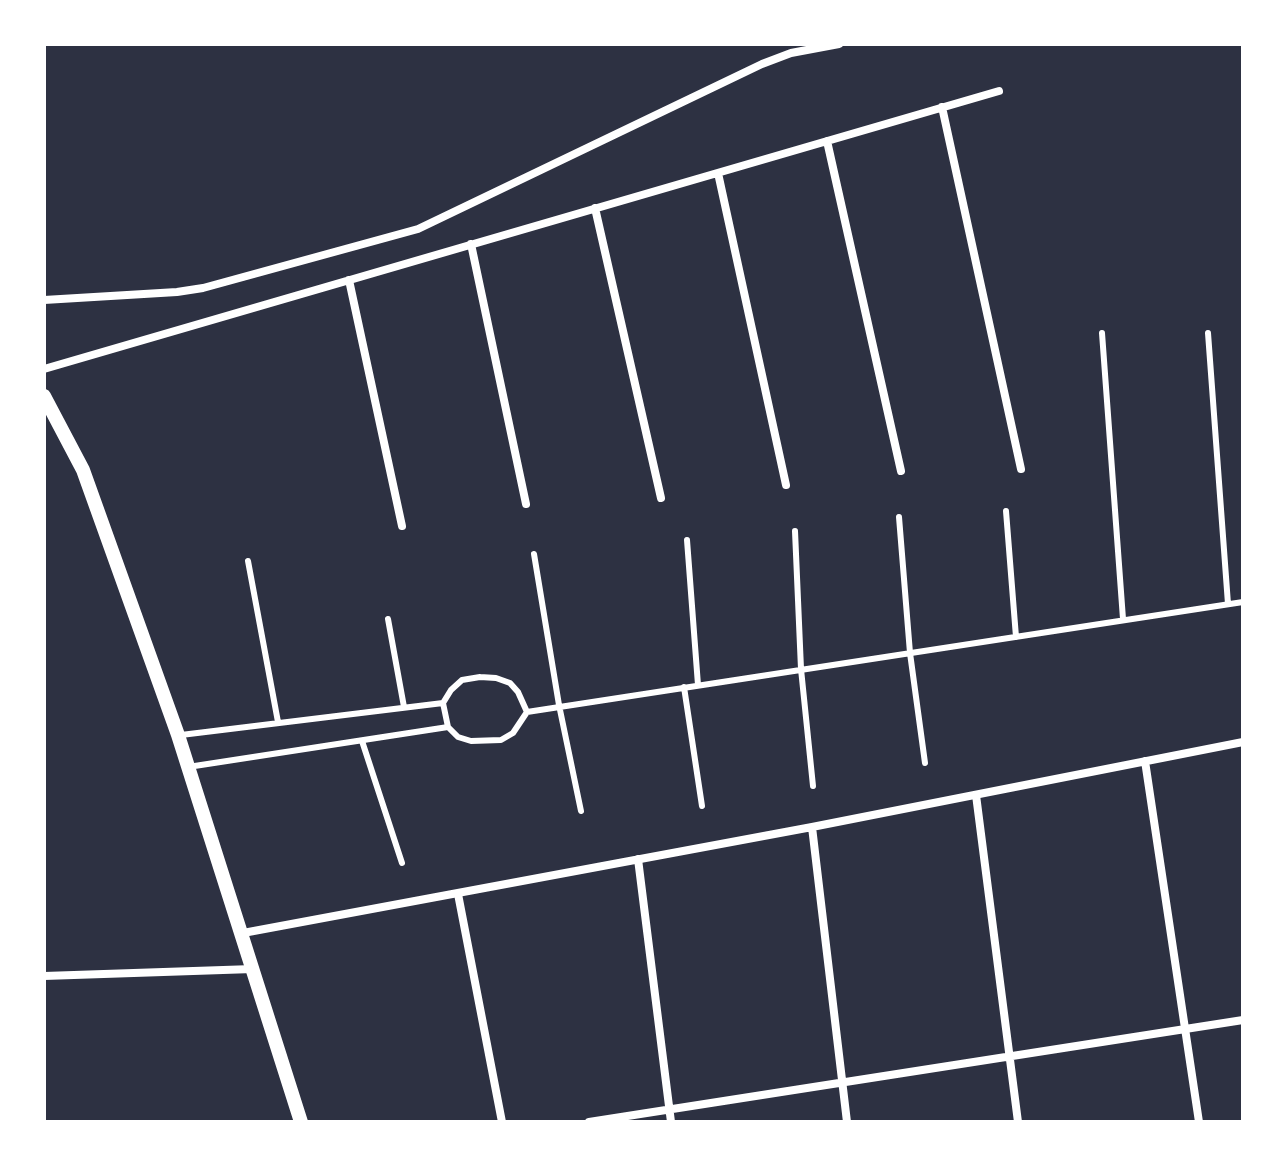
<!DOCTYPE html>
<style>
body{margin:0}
#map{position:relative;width:1287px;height:1166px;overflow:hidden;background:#2d3142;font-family:Cabin,sans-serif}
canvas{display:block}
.frame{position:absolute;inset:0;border:46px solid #fff;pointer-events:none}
</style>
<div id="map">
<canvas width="1287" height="1166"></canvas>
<div class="frame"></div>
</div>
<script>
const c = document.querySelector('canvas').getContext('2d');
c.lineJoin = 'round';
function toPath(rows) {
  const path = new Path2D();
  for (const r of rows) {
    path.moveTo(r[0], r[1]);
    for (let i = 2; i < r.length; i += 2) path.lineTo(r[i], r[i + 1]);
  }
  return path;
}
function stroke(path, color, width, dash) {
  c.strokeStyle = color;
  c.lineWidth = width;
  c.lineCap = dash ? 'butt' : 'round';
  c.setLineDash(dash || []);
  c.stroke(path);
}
const service = toPath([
 [1102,333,1123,619],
 [1208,333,1228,604],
 [1006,511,1016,637],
 [899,517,910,653,925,763],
 [795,531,801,669,813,786],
 [687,540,698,685],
 [534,554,559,705,581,811],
 [248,561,278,722],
 [388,619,404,707],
 [480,677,496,678,510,683,518,692,527,712,513,733,501,740,471,741,458,737,448,727,443,703,451,690,462,680,480,677],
 [684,687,702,806],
 [527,712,1243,602],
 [181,735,443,703],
 [362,741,402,863],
 [188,767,448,727]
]);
const minor = toPath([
 [942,107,1021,469],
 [827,141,901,471],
 [718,173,786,485],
 [595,208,661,498],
 [471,244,526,504],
 [349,280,402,526],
 [44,300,177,292,203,288,418,229,762,64,791,53,839,44],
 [44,369,999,91],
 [1145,761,1199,1122],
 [976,795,1018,1122],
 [812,827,847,1122],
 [638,859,671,1122],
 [458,894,502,1122],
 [243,933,812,827,1243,742],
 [44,976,253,969],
 [589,1122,1243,1020]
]);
const tertiary = toPath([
 [44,396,83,470,178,735,301,1122]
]);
stroke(service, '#fff', 6);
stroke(minor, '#fff', 8);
stroke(tertiary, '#fff', 14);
</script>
